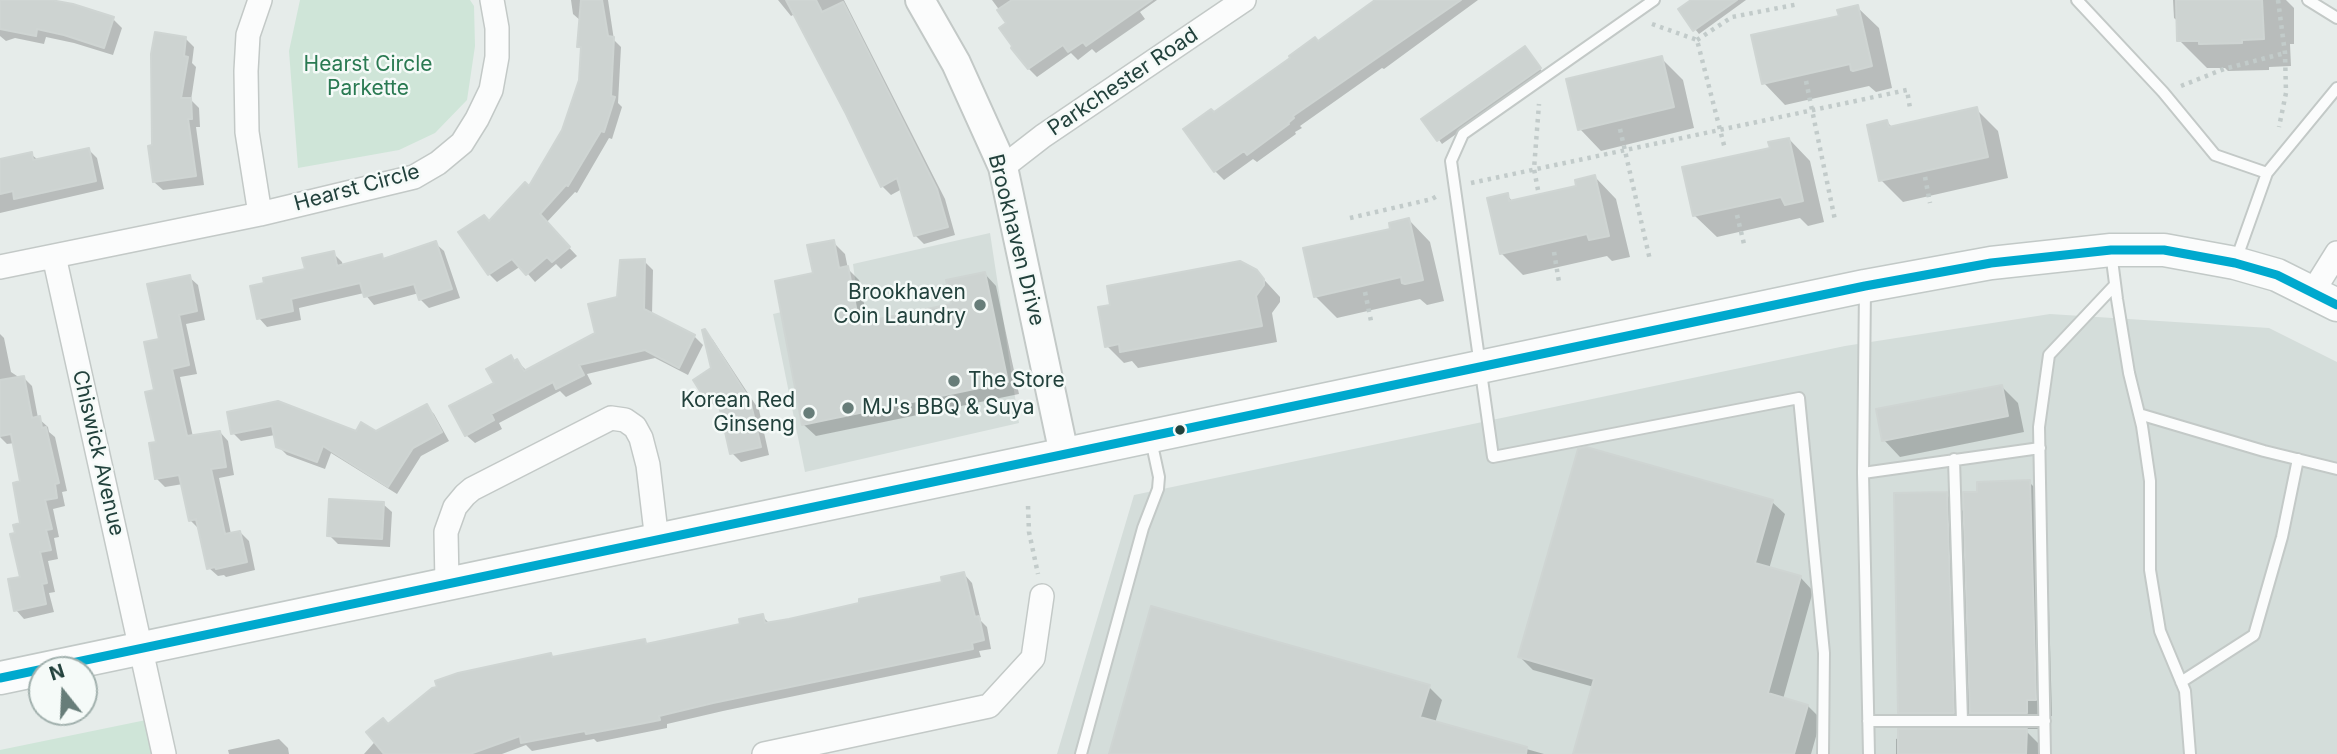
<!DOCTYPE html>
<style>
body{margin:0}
#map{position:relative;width:2337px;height:754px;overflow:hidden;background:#e6ecea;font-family:Inter,sans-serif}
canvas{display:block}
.north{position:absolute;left:28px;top:656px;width:70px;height:70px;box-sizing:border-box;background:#f5faf8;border:2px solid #a1b0ad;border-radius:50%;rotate:342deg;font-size:19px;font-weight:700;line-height:28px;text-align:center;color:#22413c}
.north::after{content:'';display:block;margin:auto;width:24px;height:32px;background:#677d79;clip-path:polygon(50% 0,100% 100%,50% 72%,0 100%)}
</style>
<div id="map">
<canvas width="2337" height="754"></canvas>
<div class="north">N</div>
</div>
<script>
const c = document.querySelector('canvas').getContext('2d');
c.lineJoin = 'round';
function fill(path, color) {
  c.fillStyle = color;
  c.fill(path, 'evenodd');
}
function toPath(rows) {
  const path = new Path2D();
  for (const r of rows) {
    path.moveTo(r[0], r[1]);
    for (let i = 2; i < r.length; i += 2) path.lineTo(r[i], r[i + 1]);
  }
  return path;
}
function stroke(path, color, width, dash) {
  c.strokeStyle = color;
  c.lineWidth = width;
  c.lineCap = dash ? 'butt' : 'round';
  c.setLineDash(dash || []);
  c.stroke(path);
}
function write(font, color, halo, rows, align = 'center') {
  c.font = font + ' Inter,sans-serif';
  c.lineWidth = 5;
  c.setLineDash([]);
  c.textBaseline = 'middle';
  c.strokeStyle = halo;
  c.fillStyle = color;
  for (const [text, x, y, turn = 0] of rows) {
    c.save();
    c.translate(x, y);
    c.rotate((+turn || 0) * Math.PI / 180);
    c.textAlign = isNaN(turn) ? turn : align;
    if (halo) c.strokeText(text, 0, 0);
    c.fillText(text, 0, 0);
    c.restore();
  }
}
const built = toPath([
 [990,233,1019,423,805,472,773,314,857,295,853,264],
 [2050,314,2269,328,2337,362,2337,754,1057,754,1134,495,1845,346]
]);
const green = toPath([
 [300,0,470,0,474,6,475,46,467,100,435,133,399,150,298,168,289,51],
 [146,720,153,754,0,754,0,750]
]);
const shadow = toPath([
 [0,0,45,0,113,19,122,28,113,55,74,43,46,37,44,44,15,38,6,41,0,36],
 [571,0,608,0,614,40,621,47,618,103,622,107,612,139,609,138,577,193,575,192,546,223,577,256,561,269,556,264,535,282,521,266,497,282,489,274,461,233,490,222,530,189,564,130,581,81,582,50,578,46,581,21,573,14],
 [778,0,844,0,945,199,955,235,924,244,915,235,902,189,891,195,882,186,848,114,795,14,791,16],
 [992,0,1157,0,1140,12,1145,19,1096,53,1092,49,1078,60,1071,53,1037,77,1026,66,1009,23],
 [1379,0,1478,0,1384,69,1382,68,1300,126,1302,128,1295,132,1296,134,1257,162,1253,159,1224,180,1215,171,1214,114],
 [1694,0,1746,0,1699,34,1680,10],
 [2173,0,2286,0,2294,8,2294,44,2290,44,2291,66,2269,67,2269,70,2228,71,2225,68,2207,68,2179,40,2179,22,2174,18],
 [1857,7,1879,28,1892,88,1876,92,1869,86,1785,105,1764,83,1841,17],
 [185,38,194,47,192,63,196,67,191,100,199,108,200,127,196,127,204,185,163,190,154,182,154,147],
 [1529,52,1543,73,1442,144,1424,119],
 [1661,58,1683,80,1694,128,1601,151,1580,129],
 [1976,109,1998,131,2008,178,1903,202,1881,180,1887,122,1893,128],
 [1789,139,1810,161,1824,222,1808,226,1800,218,1717,237,1695,216,1684,169,1772,149],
 [88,149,97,158,104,189,0,213,0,161,31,154,38,160],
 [1595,177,1616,199,1630,257,1612,261,1607,256,1523,275,1501,253,1507,195,1513,202,1578,187],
 [1409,220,1430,242,1444,301,1427,305,1420,299,1337,318,1315,296,1392,230],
 [833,242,845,254,848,269,859,280,868,323,953,306,985,274,996,286,1019,394,816,436,804,425,777,283,815,275],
 [435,243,444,251,460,298,429,308,420,299,419,293,374,305,364,293,299,308,301,320,267,327,259,318,307,271,333,253,342,262,343,267,381,256,385,260],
 [644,261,653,270,652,315,694,336,703,345,688,375,655,358,587,374,592,384,566,397,560,391,499,423,502,429,475,443,466,435,496,384,515,362,517,361,527,371,597,334],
 [1256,271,1280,297,1280,302,1272,313,1277,342,1138,368,1132,361,1124,363,1107,346],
 [189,277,198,285,205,320,186,324,197,374,180,377,193,437,220,432,228,441,234,475,219,478,231,534,240,532,249,541,255,570,226,577,224,575,218,576,209,568,199,529,190,520,183,484,165,487,156,478,156,391,161,340],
 [705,331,713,340,759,410,769,455,741,462,732,453,721,403,715,406,706,398,713,369],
 [0,334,4,338,11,372,20,378,23,377,32,386,38,418,48,427,49,432,55,437,67,491,62,492,65,506,53,509,59,537,54,538,58,559,48,561,55,592,49,593,54,612,24,619,16,610,22,578,17,534,22,525,23,483,15,443,7,444,0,437],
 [2002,387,2018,403,2024,432,1900,457,1884,440],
 [426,406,434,414,449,441,421,456,397,494,331,453,325,469,287,455,278,446,275,435,241,441,233,433,229,413,357,434,376,433],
 [2029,482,2046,499,2052,716,2043,716,2043,729,2024,729,2042,747,2042,754,1896,754,1896,739,1918,731,1899,712,1946,494,1965,513,1979,494],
 [1969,710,1990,731,1970,731],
 [1772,502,1785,514,1769,569,1801,578,1813,591,1783,699,1808,706,1821,719,1811,754,1575,754,1594,687,1533,670,1520,657],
 [383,504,392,512,390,547,338,544,329,535],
 [964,574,972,583,981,621,987,627,991,649,979,651,981,657,723,711,667,724,667,728,597,742,594,739,532,751,526,745,502,754,364,754,389,726,551,655,554,658,644,641,648,645,742,626,762,616,770,624,944,584],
 [1429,687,1442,700,1435,723,1544,754,1111,754],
 [279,739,288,748,289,754,229,754,228,750]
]);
const building = toPath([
 [0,0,51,0,73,4,114,17,104,48,64,35,37,29,36,36,0,29,0,0],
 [581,0,602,0,608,36,614,37,611,96,615,97,604,132,601,131,568,186,566,185,540,214,570,247,552,262,547,257,526,275,512,259,488,275,458,232,484,215,489,221,525,182,529,186,562,130,579,80,581,47,577,47,581,0],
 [786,0,816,0,822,12,843,2,937,189,948,227,914,236,897,178,881,187,846,114,786,0],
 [1012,0,1152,0,1086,46,1083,42,1068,52,1063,45,1028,69,1011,48,1012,46,999,28,1006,23,997,10,1012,0],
 [1375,0,1461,0,1293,116,1294,118,1288,123,1289,124,1247,155,1244,151,1214,172,1183,129,1211,109,1214,112,1290,58,1289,56,1315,37,1318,41,1375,0],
 [1691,0,1737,0,1693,31,1678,9,1691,0],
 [2176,0,2262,0,2264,39,2242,40,2242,43,2199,44,2199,41,2177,41,2176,0],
 [1858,5,1872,66,1853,71,1851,70,1850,64,1762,84,1751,35,1839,16,1837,10,1858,5],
 [155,32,186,37,184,56,188,57,181,98,191,98,192,119,188,119,196,176,153,182,148,146,152,145,151,54,155,32],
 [1525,46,1541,68,1437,141,1421,119,1525,46],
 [1662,56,1674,107,1578,130,1566,79,1662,56],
 [1977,107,1988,157,1879,181,1867,125,1887,120,1889,127,1977,107],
 [1789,138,1803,201,1785,205,1781,197,1693,216,1682,167,1770,148,1768,142,1789,138],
 [89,148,96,181,14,199,13,191,0,194,0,159,32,152,33,160,89,148],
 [1595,175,1609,236,1589,240,1587,234,1500,254,1487,198,1508,193,1509,201,1576,186,1575,180,1595,175],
 [1409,218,1423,280,1405,284,1402,283,1401,277,1314,297,1303,248,1390,229,1389,223,1409,218],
 [834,240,839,268,848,266,859,323,951,304,946,280,985,272,1008,382,802,425,775,281,813,273,807,245,834,240],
 [436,241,452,289,419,300,414,284,364,297,360,283,291,299,293,311,257,319,250,286,264,283,263,278,305,269,302,258,334,251,337,266,382,254,383,259,436,241],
 [645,259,644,309,695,335,679,368,645,350,579,365,584,375,556,389,553,382,491,414,494,420,465,436,449,406,494,383,486,369,511,355,514,361,517,359,524,371,595,333,588,304,617,297,620,260,645,259],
 [1240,261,1257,270,1264,279,1264,285,1256,296,1262,326,1120,352,1119,344,1105,347,1098,307,1110,305,1107,286,1240,261],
 [190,275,197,311,179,315,189,365,172,369,187,436,220,431,226,467,211,469,225,534,240,531,247,562,216,569,215,567,207,569,196,519,189,521,179,475,155,479,149,443,156,442,145,392,154,390,144,342,159,339,147,284,190,275],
 [705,329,750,400,761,447,730,454,716,392,705,399,693,380,711,368,702,330,705,329],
 [24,376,32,418,40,416,42,428,46,427,59,483,55,484,57,498,45,500,52,529,46,530,51,550,40,552,47,583,42,584,46,604,14,611,8,579,20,577,10,534,15,533,13,525,20,523,13,483,20,481,11,434,0,436,0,380,24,376],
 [2002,385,2008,416,1882,441,1876,409,2002,385],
 [278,401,356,431,361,422,376,431,427,404,442,432,413,448,388,487,323,446,317,462,276,447,272,426,231,434,227,412,278,401],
 [1586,447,1773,500,1755,563,1801,576,1768,693,1808,705,1794,754,1573,754,1594,679,1518,657,1578,449,1586,447],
 [2030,480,2036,700,2027,700,2027,713,1970,713,1963,492,1977,492,1977,482,2030,480],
 [1947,492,1954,713,1898,713,1894,493,1947,492],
 [329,499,384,502,382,539,327,536,329,499],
 [964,572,975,617,979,616,984,640,972,643,973,649,713,703,659,716,660,720,640,724,586,734,585,731,521,743,520,736,470,754,384,754,366,732,383,718,388,724,432,688,437,687,435,681,458,673,551,653,552,657,645,639,646,644,740,624,739,619,763,614,765,623,789,619,859,603,859,599,942,582,941,577,964,572],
 [1151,606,1430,685,1420,717,1527,747,1526,754,1109,754,1151,606],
 [1898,729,2027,729,2026,754,1898,754,1898,729]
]);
const path = toPath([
 [2278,0,2285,53,2286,93,2279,127],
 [1652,24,1697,40,1725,149],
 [1697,40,1732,17,1799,4],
 [1806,81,1835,220],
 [2181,86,2224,69,2285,53],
 [1620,129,1650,260],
 [1925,177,1930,203],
 [1471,183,1907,90,1910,108],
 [1538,190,1534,169,1539,104],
 [1737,215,1744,244],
 [1350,218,1432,199,1437,196],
 [1554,252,1559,282],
 [1365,292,1371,321],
 [1028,506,1029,532,1038,574]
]);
const service = toPath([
 [1654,0,1463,134,1451,161,1493,457,1799,398,1824,653,1823,754],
 [2077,0,2163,92,2215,155,2267,173],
 [2308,0,2337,18],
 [2111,252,2117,299,2129,373,2142,426,2150,481,2150,570,2160,631,2185,691,2190,754],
 [2236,260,2267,173,2337,88],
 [1865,289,1863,473,1869,754],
 [2139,414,2264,451,2337,469],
 [1954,459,1962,721],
 [1863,473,2040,448],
 [2181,682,2254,635,2282,537,2298,459],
 [1868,721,2045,721],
 [1081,754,1143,528,1158,489,1159,477,1151,440],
 [2045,754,2039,427,2049,355,2114,286]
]);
const minor = toPath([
 [260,0,248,35,246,71,247,132,260,214],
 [1003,167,1043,136,1244,0],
 [54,256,164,754],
 [0,267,260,214,414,177,438,163,462,143,477,119,491,90,497,57,497,28,492,0],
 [2312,293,2337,253],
 [447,583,446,532,455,507,465,495,472,489,611,418,625,420,635,427,641,438,648,465,657,541],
 [764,754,989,706,1033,658,1042,596]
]);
const tertiary = toPath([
 [920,0,956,63,1003,167,1064,454]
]);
const secondary = toPath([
 [0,678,1865,286,1991,263,2111,250,2164,250,2235,263,2277,275,2337,305]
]);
const bus1 = toPath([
 [0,678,1865,286,1991,263,2111,250,2164,250,2235,263,2277,275,2337,305]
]);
const markers = [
 [980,305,7,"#677d79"],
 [954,381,7,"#677d79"],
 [848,408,7,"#677d79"],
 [809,413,7,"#677d79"],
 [1180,430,6,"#22413c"]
];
const parkNames = [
 ["Hearst Circle",368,65],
 ["Parkette",368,89]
];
const streetNames = [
 ["Parkchester Road",1123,82,-34],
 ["Hearst Circle",357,188,-15],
 ["Brookhaven Drive",1016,240,76],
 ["Chiswick Avenue",98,453,77]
];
const poiNames = [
 ["Brookhaven",966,293],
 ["Coin Laundry",966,317],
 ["The Store",968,381,"left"],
 ["Korean Red",795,401],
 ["Ginseng",795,425],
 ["MJ's BBQ & Suya",862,408,"left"]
];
fill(built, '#d4ddda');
fill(green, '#cfe5d8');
fill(shadow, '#0003');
fill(building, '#cdd3d1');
stroke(building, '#cfd5d3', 2);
stroke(service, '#c3c9c7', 14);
stroke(minor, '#c3c9c7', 26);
stroke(tertiary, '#c3c9c7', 32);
stroke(secondary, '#c2c9c7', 35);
stroke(path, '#c2cbca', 4.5, [3.5, 5]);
stroke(service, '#fbfcfc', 10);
stroke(minor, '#fbfcfc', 23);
stroke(tertiary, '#fbfcfc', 28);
stroke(secondary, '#fbfcfc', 32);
stroke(bus1, '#00a9ce', 9);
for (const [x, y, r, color] of markers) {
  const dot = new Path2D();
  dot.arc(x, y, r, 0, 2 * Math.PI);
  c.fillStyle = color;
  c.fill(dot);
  stroke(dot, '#f5faf8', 2.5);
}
write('21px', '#2a7a52', '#f5faf8', parkNames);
write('21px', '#22413c', '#f5faf8', streetNames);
write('21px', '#22413c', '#f5faf8', poiNames, 'right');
</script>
